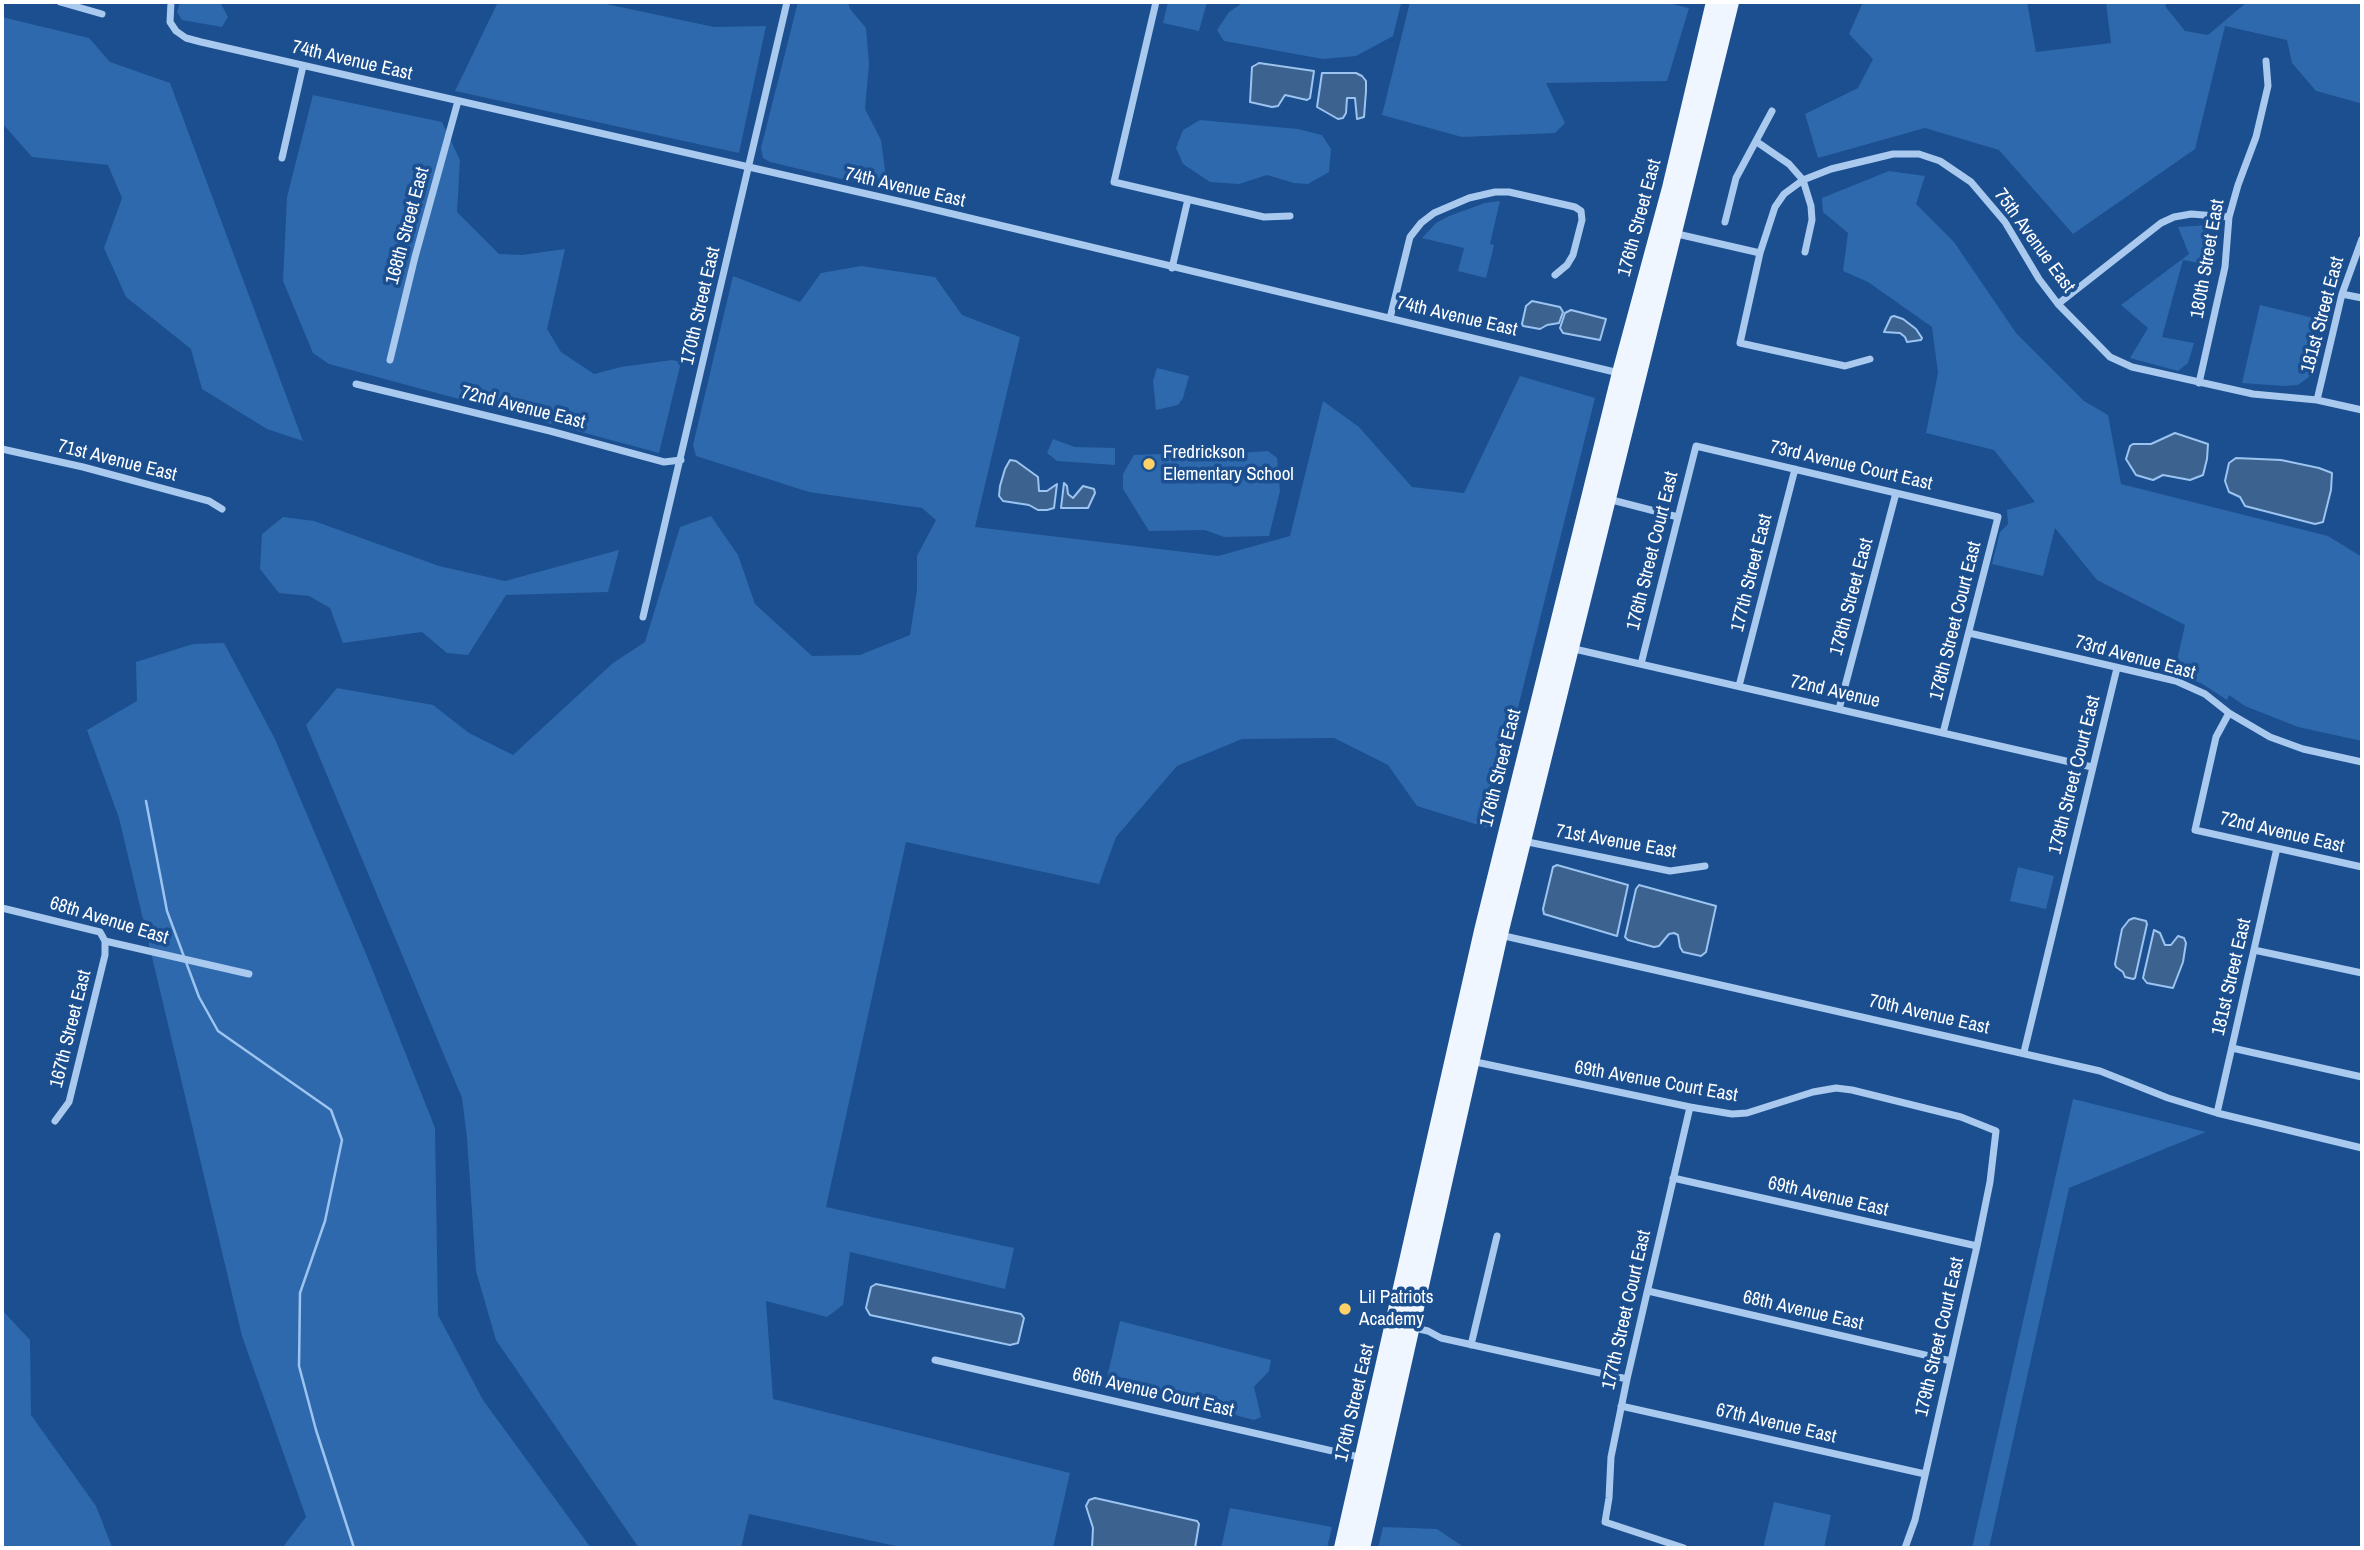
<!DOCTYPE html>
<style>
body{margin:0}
#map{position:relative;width:2364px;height:1550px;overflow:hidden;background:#1b4f8f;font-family:"Archivo Narrow",sans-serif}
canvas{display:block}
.frame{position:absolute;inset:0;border:4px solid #fff;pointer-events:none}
</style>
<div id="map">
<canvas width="2364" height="1550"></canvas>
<div class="frame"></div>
</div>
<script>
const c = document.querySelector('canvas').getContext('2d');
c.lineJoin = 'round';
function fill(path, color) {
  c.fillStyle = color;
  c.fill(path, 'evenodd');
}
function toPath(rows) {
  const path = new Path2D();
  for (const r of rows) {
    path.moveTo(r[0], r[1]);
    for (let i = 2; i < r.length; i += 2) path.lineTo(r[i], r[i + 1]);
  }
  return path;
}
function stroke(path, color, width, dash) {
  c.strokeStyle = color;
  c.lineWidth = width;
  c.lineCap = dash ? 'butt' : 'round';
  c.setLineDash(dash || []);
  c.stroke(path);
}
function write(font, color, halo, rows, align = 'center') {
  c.font = font + ' "Archivo Narrow",sans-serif';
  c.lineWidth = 7;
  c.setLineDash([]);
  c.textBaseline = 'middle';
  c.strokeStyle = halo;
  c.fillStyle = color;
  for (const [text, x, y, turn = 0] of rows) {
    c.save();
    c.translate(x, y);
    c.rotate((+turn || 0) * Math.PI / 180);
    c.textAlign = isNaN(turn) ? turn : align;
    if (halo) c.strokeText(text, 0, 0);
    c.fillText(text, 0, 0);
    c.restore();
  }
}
const green = toPath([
 [180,2,220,2,228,17,222,27,182,20,177,12],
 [498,2,597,2,714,27,766,26,739,153,455,91],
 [798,2,848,2,850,9,866,28,869,64,865,109,881,140,886,177,878,184,863,184,770,162,763,158,761,148],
 [1168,2,1207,2,1199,31,1163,23],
 [1244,2,1397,2,1401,4,1393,36,1356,56,1323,59,1224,41,1217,30,1229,12],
 [1410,2,1663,2,1689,8,1667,81,1546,83,1565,123,1555,133,1462,137,1382,115],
 [1863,2,2027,2,2036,52,2111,43,2106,2,2168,2,2165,6,2185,31,2208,35,2247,2,2362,2,2362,101,2360,103,2316,91,2292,63,2287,40,2225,26,2195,149,2073,234,1999,150,1925,128,1818,158,1805,114,1858,88,1873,59,1849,34],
 [2,17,89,38,110,62,170,83,303,441,267,429,202,389,191,349,126,297,104,248,122,198,108,165,32,157,2,123],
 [313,95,442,122,460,160,457,212,499,254,522,255,565,249,547,329,561,352,594,374,621,367,672,360,681,362,659,453,329,364,313,353,283,281,287,197],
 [1200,120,1298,129,1322,135,1331,149,1329,172,1308,184,1294,183,1267,175,1239,184,1210,182,1183,164,1176,148,1183,130],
 [1889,171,1925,176,1916,204,1954,242,2016,333,2084,401,2108,415,2121,484,2328,536,2362,557,2362,741,2298,727,2245,706,2229,695,2227,700,2201,683,2174,674,2185,625,2097,580,2055,528,2043,576,1992,564,2000,532,2008,524,2007,510,2035,502,1994,450,1926,433,1938,373,1932,327,1868,282,1843,271,1848,233,1823,212,1822,198],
 [1500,201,1490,244,1494,245,1486,278,1458,271,1464,248,1422,238,1436,223,1449,216,1485,203],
 [2208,225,2215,237,2211,265,2183,260,2162,337,2194,343,2188,363,2178,371,2130,358,2148,328,2121,305,2189,254,2178,227],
 [861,266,935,277,962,315,1020,337,975,527,1218,556,1290,536,1323,401,1359,427,1412,487,1464,493,1520,376,1595,398,1488,828,1417,806,1388,765,1334,738,1242,739,1177,766,1116,837,1099,884,906,842,826,1207,1014,1248,1005,1289,850,1252,843,1305,827,1317,766,1301,773,1399,1070,1473,1053,1548,905,1548,749,1514,741,1548,639,1548,496,1340,476,1271,467,1138,462,1098,306,725,337,688,433,705,469,733,513,755,613,663,645,642,680,527,711,516,738,555,755,604,812,656,860,655,910,635,917,590,917,556,936,520,922,508,809,492,696,456,693,445,733,276,800,302,821,273],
 [2260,305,2322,320,2309,377,2298,385,2284,386,2242,383],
 [1157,368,1189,376,1183,398,1178,405,1156,410,1153,381],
 [1053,439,1075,447,1115,448,1115,465,1057,461,1047,453],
 [1268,451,1277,458,1280,491,1269,536,1224,537,1205,530,1149,531,1123,489,1123,474,1134,455,1190,453,1191,456,1196,456],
 [283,517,314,521,439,566,505,581,619,550,608,592,506,595,468,655,447,653,422,632,343,643,330,608,309,596,279,593,260,569,262,534],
 [224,643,275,739,369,961,435,1128,438,1315,483,1400,591,1548,282,1548,306,1517,242,1336,119,818,87,730,137,701,136,662,193,644],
 [2018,867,2054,876,2046,909,2010,901],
 [2073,1099,2206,1132,2069,1188,1989,1548,1972,1548],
 [2,1310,30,1340,31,1415,96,1506,112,1547,2,1548],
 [1120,1321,1271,1360,1269,1371,1254,1387,1261,1417,1254,1420,1116,1384,1107,1378],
 [1774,1502,1831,1515,1824,1548,1763,1548],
 [1230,1508,1332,1527,1327,1548,1221,1548],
 [1383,1527,1437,1529,1465,1548,1378,1548]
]);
const water = toPath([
 [1259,63,1314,71,1310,98,1307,100,1285,95,1278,106,1272,107,1250,102,1252,67,1259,63],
 [1322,73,1356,73,1362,76,1366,81,1366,91,1364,117,1357,119,1355,98,1347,98,1346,113,1343,118,1338,119,1317,107,1322,73],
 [1532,301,1560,307,1563,312,1559,323,1547,325,1540,329,1523,326,1522,324,1526,306,1532,301],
 [1571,310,1606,319,1600,340,1563,333,1560,328,1565,313,1571,310],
 [1894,316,1903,319,1916,329,1922,338,1921,340,1907,342,1905,337,1900,333,1884,332,1891,317,1894,316],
 [2175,433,2208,444,2207,459,2203,475,2190,480,2163,475,2153,480,2136,475,2126,459,2130,446,2133,444,2151,444,2175,433],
 [2236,458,2281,460,2319,468,2332,473,2331,490,2323,522,2315,524,2245,506,2240,497,2229,492,2225,481,2229,463,2236,458],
 [1010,460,1016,461,1038,477,1039,491,1047,491,1057,484,1054,508,1047,510,1038,510,1029,505,1003,501,999,496,1000,486,1005,469,1010,460],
 [1064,483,1067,486,1068,494,1073,498,1083,486,1094,489,1095,493,1088,508,1061,508,1064,483],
 [1557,865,1628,885,1617,936,1544,914,1543,909,1553,867,1557,865],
 [1639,885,1716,906,1706,952,1701,956,1683,952,1680,947,1678,935,1674,933,1669,934,1659,946,1654,947,1628,940,1625,937,1636,889,1639,885],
 [2134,918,2146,921,2147,924,2135,978,2133,979,2125,977,2123,972,2116,967,2115,964,2122,929,2129,920,2134,918],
 [2154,930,2160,933,2165,945,2171,945,2178,936,2184,938,2186,943,2183,962,2173,988,2147,983,2143,978,2154,930],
 [876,1284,1021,1314,1024,1318,1018,1343,1010,1345,870,1315,866,1308,871,1287,876,1284],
 [1095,1498,1197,1521,1199,1524,1195,1548,1092,1548,1093,1528,1086,1506,1089,1500,1095,1498]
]);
const stream = toPath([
 [146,801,167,911,199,997,218,1031,331,1110,342,1140,325,1221,300,1293,299,1366,316,1430,354,1548]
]);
const minor = toPath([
 [60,2,102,14],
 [171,2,170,22,176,31,186,38,201,42,911,204,1619,373],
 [1156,2,1114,182,1264,217,1290,216],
 [1757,142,1789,164,1803,180,1811,206,1812,220,1805,252],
 [282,158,303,66],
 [1725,222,1736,178,1772,111],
 [1673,233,1760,253],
 [1172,268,1188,199],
 [2342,294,2362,298],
 [2058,304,2161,223,2174,217,2191,214,2229,217],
 [1390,318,1410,237,1421,223,1434,213,1469,198,1495,192,1509,192,1575,207,1581,211,1582,220,1573,255,1567,265,1555,275],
 [1870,359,1845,366,1740,343,1760,253,1775,207,1784,194,1803,180,1831,169,1893,154,1919,154,1940,161,1971,182,2005,222,2039,279,2058,304,2110,357,2132,367,2253,394,2317,400,2362,410],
 [390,360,415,257,458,101],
 [2199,383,2225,267,2229,217,2238,185,2256,137,2268,86,2266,61],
 [356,384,550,431,664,462,681,460],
 [2317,400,2342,294,2362,239],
 [2,449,83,467,209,501,222,509],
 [1608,499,1678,517],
 [643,617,787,2],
 [1969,633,2176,681,2205,694,2229,713,2270,737,2303,749,2362,762],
 [1570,648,2092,767],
 [1641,664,1696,446,1998,517,1943,733],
 [1739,686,1795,469],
 [1839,709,1896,493],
 [2229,713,2216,737,2195,830,2362,867],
 [1523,841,1670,871,1705,866],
 [2,908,100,932,105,941,249,974],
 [1500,935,2100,1071,2168,1098,2217,1113,2362,1148],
 [2254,950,2362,973],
 [2232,1048,2362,1077],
 [2024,1052,2117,668],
 [1471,1061,1690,1107,1732,1114,1747,1113,1813,1092,1836,1088,1852,1090,1961,1117,1996,1131,1990,1182,1977,1246,1915,1520,1905,1548],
 [2217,1113,2277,848],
 [55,1121,69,1102,105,955,105,941],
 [1673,1178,1977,1246],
 [1648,1291,1951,1361],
 [1410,1327,1428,1331,1441,1338,1627,1379],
 [1471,1345,1497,1236],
 [935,1360,1363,1458],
 [1621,1406,1925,1474],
 [1684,1548,1605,1522,1609,1498,1611,1457,1627,1379,1690,1107]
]);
const primary = toPath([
 [1343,1548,1483,931,1621,373,1671,188,1715,2],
 [1361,1548,1499,934,1730,2]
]);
const markers = [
 [1149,464,7,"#ffd166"],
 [1345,1309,7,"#ffd166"]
];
const streetNames = [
 ["74th Avenue East",352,61,13],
 ["74th Avenue East",905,188,13],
 ["176th Street East",1640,218,-75],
 ["168th Street East",408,226,-75],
 ["75th Avenue East",2034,241,54],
 ["180th Street East",2208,259,-80],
 ["170th Street East",701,306,-77],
 ["181st Street East",2323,315,-75],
 ["74th Avenue East",1457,317,13],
 ["72nd Avenue East",523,408,14],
 ["71st Avenue East",117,461,14],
 ["73rd Avenue Court East",1851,466,13],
 ["176th Street Court East",1653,551,-76],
 ["177th Street East",1752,573,-76],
 ["178th Street East",1852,597,-75],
 ["178th Street Court East",1956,621,-76],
 ["73rd Avenue East",2135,658,15],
 ["72nd Avenue",1835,692,13],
 ["176th Street East",1501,768,-76],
 ["179th Street Court East",2075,775,-76],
 ["72nd Avenue East",2282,833,13],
 ["71st Avenue East",1616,842,10],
 ["68th Avenue East",109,921,17],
 ["181st Street East",2232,977,-77],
 ["70th Avenue East",1929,1015,13],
 ["167th Street East",71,1029,-76],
 ["69th Avenue Court East",1656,1082,10],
 ["69th Avenue East",1828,1197,13],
 ["177th Street Court East",1627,1310,-77],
 ["68th Avenue East",1803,1311,13],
 ["179th Street Court East",1940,1337,-77],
 ["66th Avenue Court East",1153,1393,13],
 ["176th Street East",1355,1403,-77],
 ["67th Avenue East",1776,1424,13]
];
const poiNames = [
 ["Fredrickson",1163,453],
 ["Elementary School",1163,475],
 ["Lil Patriots",1359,1298],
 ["Academy",1359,1320]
];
fill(green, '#2e69ad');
fill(water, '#3c6290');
stroke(water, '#9cc4f0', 2);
stroke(stream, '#9cc4f0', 2.5);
stroke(minor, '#a9c9ee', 7);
stroke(primary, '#f0f6ff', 18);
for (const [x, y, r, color] of markers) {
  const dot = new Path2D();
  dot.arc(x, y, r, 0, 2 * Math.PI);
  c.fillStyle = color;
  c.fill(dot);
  stroke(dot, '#1b4f8f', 2.5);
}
write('19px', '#fff', '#1b4f8f', streetNames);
write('19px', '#fff', '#1b4f8f', poiNames, 'left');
</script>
